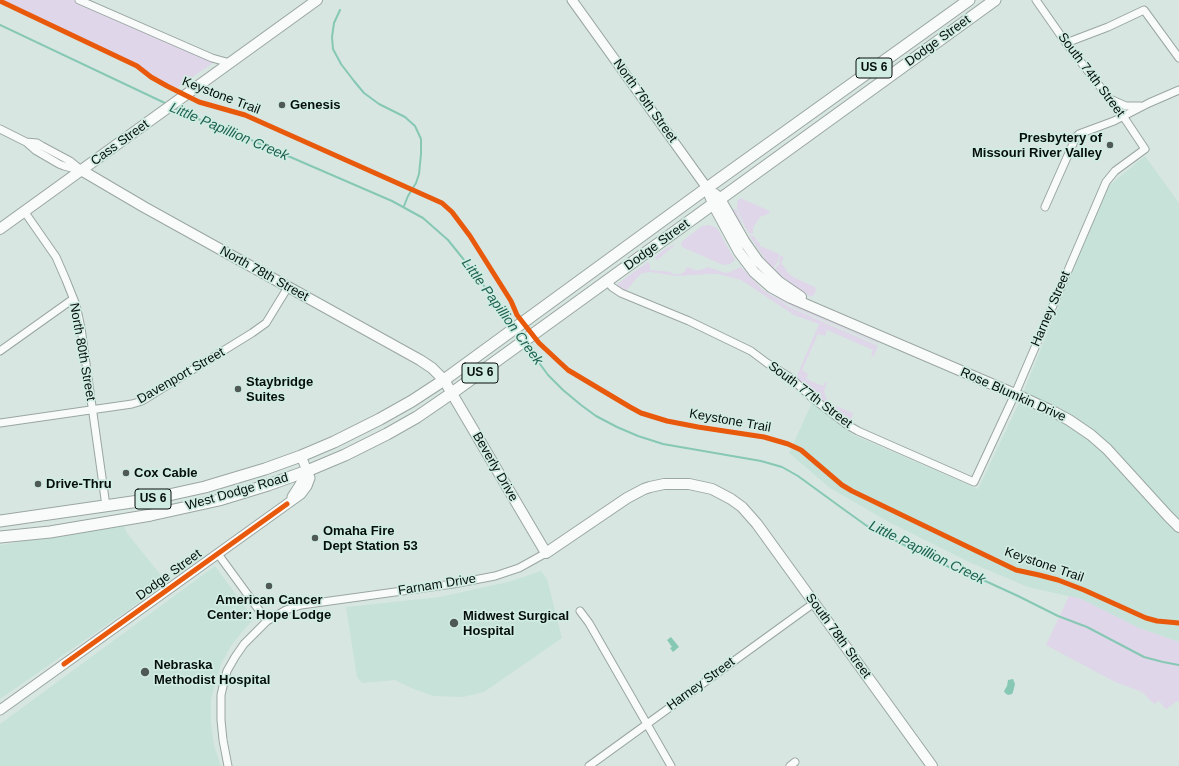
<!DOCTYPE html>
<style>
body{margin:0}
canvas{display:block;background:#d7e6e1}
</style>
<canvas width="1179" height="766"></canvas>
<script>
const c = document.querySelector('canvas').getContext('2d');
c.lineJoin = 'round';
function fill(path, color) {
  c.fillStyle = color;
  c.fill(path, 'evenodd');
}
function toPath(rows) {
  const path = new Path2D();
  for (const r of rows) {
    path.moveTo(r[0], r[1]);
    for (let i = 2; i < r.length; i += 2) path.lineTo(r[i], r[i + 1]);
  }
  return path;
}
function stroke(path, color, width, dash) {
  c.strokeStyle = color;
  c.lineWidth = width;
  c.lineCap = dash ? 'butt' : 'round';
  c.setLineDash(dash || []);
  c.stroke(path);
}
function write(font, color, halo, rows, align = 'center') {
  c.font = font + ' Arial,sans-serif';
  c.lineWidth = 3.5;
  c.setLineDash([]);
  c.textBaseline = 'middle';
  c.strokeStyle = halo;
  c.fillStyle = color;
  for (const [text, x, y, turn = 0] of rows) {
    c.save();
    c.translate(x, y);
    c.rotate((+turn || 0) * Math.PI / 180);
    c.textAlign = isNaN(turn) ? turn : align;
    if (halo) c.strokeText(text, 0, 0);
    c.fillText(text, 0, 0);
    c.restore();
  }
}
const built = toPath([
 [1145,156,1179,203,1179,642,1139,628,1081,599,1028,587,969,562,887,521,830,488,789,453,812,403,854,435,978,489,1019,403,1106,188],
 [124,526,127,533,167,583,0,699,0,545],
 [215,566,254,619,242,632,231,646,222,662,215,683,211,700,211,722,214,746,221,766,0,766,0,724],
 [541,571,547,579,562,638,484,692,463,697,433,696,409,687,395,680,362,683,357,677,346,607,440,597,508,582]
]);
const green = toPath([
 [0,0,79,0,217,60,174,90,151,77,137,66,0,1],
 [740,198,770,211,768,214,760,217,758,220,753,228,753,234,748,233,739,214,737,208,737,202],
 [736,209,746,234,764,261,782,279,808,297,803,296,785,284,777,277,764,264,750,243,732,210],
 [708,225,717,228,733,257,735,258,734,261,730,264,723,265,682,247,681,243,685,239,702,226],
 [749,235,754,236,757,241,760,244,760,246,779,254,778,261,773,269,764,258],
 [673,245,675,245,657,260,654,258,662,251],
 [780,255,785,258,782,259,783,261,781,262,788,273,795,278,815,287,816,290,814,295,810,297,785,279,774,270,779,264],
 [648,262,650,265,650,270,671,272,672,274,681,274,685,271,687,267,695,270,701,270,708,267,726,273,730,272,741,267,762,289,789,307,878,346,874,356,872,356,871,355,873,350,827,330,825,336,818,334,802,370,808,374,806,379,823,386,825,382,827,382,824,391,827,400,831,404,853,413,851,420,848,421,820,400,796,378,819,324,794,315,741,280,718,274,709,274,677,276,650,272,642,273,636,279,626,291,619,288,617,284,620,282],
 [743,268,747,270,771,292,788,303,877,342,879,344,795,308,781,301,764,288],
 [1069,596,1081,599,1139,628,1179,642,1179,700,1166,709,1159,701,1154,704,1142,692,1115,682,1046,645]
]);
const water = toPath([
 [671,637,679,647,673,652,670,648,672,647,667,640],
 [1013,679,1015,684,1013,692,1012,694,1008,695,1005,693,1004,691,1007,686,1008,680]
]);
const stream = toPath([
 [340,10,334,23,332,37,333,49,341,64,354,81,364,93,379,104,405,117,415,126,421,139,421,154,419,174,416,183,408,196,404,206],
 [0,25,167,104],
 [173,107,193,117,251,140,392,201,423,218,448,240,477,276,512,325],
 [526,345,548,375,563,390,581,405,596,416,617,427,638,436,663,444,761,461,782,467,798,476,846,511,867,526,918,552,949,567,981,579,1018,596,1058,616,1087,627,1144,657,1163,662,1179,665]
]);
const minor = toPath([
 [79,0,212,58,230,63],
 [1066,43,1108,27,1144,10,1179,58],
 [1110,99,1126,106,1140,106],
 [0,129,26,142,37,143,42,146,70,161,81,170],
 [26,142,35,150,59,164,64,166,79,170],
 [1045,207,1076,137,1079,134,1114,121,1149,103,1179,90],
 [24,211,56,257,66,280,76,305,81,328,106,506],
 [607,281,612,287,621,293,689,321,751,351,767,363,791,378,811,397,846,424,858,431,974,482,1015,394,1106,182,1115,171,1145,149,1123,116,1066,43,1036,0],
 [0,351,73,299],
 [0,423,132,404,142,401,252,333,266,323,288,287],
 [218,554,267,621],
 [580,611,589,623,671,766],
 [228,766,223,740,221,720,221,695,224,682,227,671,235,657,244,644,267,621,286,610,301,605,453,584,495,576,519,568,546,553],
 [589,766,814,603],
 [790,766,795,762]
]);
const tertiary = toPath([
 [572,0,707,188],
 [292,497,299,486,307,471],
 [0,710,301,494,307,486,310,478,301,456]
]);
const secondary = toPath([
 [81,170,144,207,420,360,432,368,444,380,546,553,627,498,644,489,650,487,664,484,689,484,712,489,731,499,742,507,757,524,932,766],
 [707,188,713,204,739,252,754,272,771,287,791,298,1015,394,1054,412,1069,420,1091,435,1107,449,1168,516,1179,527],
 [715,194,720,199,744,241,758,261,779,282,801,297],
 [0,229,317,0]
]);
const trunk = toPath([
 [0,521,146,500,205,487,265,469,301,456,334,442,380,419,412,401,444,380,707,188,969,0],
 [0,537,50,532,151,515,219,500,268,485,307,471,345,455,387,434,417,417,452,393,995,0]
]);
const cycleway = toPath([
 [0,1,137,66,151,77,167,86,199,102,245,115,442,203,452,212,470,236,511,301,517,315,539,343,568,370,630,407,641,413,667,421,698,427,764,437,788,444,801,450,842,485,852,491,1016,570,1039,575,1058,580,1084,590,1146,618,1157,621,1179,623],
 [64,664,287,504]
]);
const markers = [
 [282,105,4,"#4f5a57"],
 [1110,145,4,"#4f5a57"],
 [238,389,4,"#4f5a57"],
 [126,473,4,"#4f5a57"],
 [38,484,4,"#4f5a57"],
 [315,538,4,"#4f5a57"],
 [269,586,4,"#4f5a57"],
 [454,623,5,"#4f5a57"],
 [145,672,5,"#4f5a57"]
];
const shields = [
 [874,68,36],
 [480,373,36],
 [153,499,36]
];
const shieldNames = [
 ["US 6",874,68],
 ["US 6",480,373],
 ["US 6",153,499]
];
const streetNames = [
 ["Dodge Street",938,41,-36],
 ["South 74th Street",1091,75,53],
 ["Keystone Trail",221,96,21],
 ["North 76th Street",645,101,54],
 ["Cass Street",120,143,-36],
 ["Dodge Street",657,245,-36],
 ["North 78th Street",264,274,29],
 ["Harney Street",1051,309,-67],
 ["North 80th Street",82,352,80],
 ["Davenport Street",181,376,-30],
 ["South 77th Street",810,395,37],
 ["Rose Blumkin Drive",1013,395,24],
 ["Keystone Trail",730,421,10],
 ["Beverly Drive",495,467,60],
 ["West Dodge Road",237,492,-16],
 ["Keystone Trail",1044,565,19],
 ["Dodge Street",169,575,-36],
 ["Farnam Drive",437,585,-9],
 ["South 78th Street",838,636,54],
 ["Harney Street",701,684,-36]
];
const poiNames = [
 ["Genesis",290,105],
 ["Presbytery of",1102,138,"right"],
 ["Missouri River Valley",1102,153,"right"],
 ["Staybridge",246,382],
 ["Suites",246,397],
 ["Cox Cable",134,473],
 ["Drive-Thru",46,484],
 ["Omaha Fire",323,531],
 ["Dept Station 53",323,546],
 ["American Cancer",269,600,"center"],
 ["Center: Hope Lodge",269,615,"center"],
 ["Midwest Surgical",463,616],
 ["Hospital",463,631],
 ["Nebraska",154,665],
 ["Methodist Hospital",154,680]
];
const waterNames = [
 ["Little Papillion Creek",229,132,23],
 ["Little Papillion Creek",502,312,54],
 ["Little Papillion Creek",927,553,26]
];
fill(built, '#c7e2d9');
fill(green, '#dfd6e9');
fill(water, '#86c8b4');
stroke(stream, '#86c8b4', 2);
stroke(minor, '#9aa6a2', 9);
stroke(tertiary, '#9aa6a2', 11);
stroke(secondary, '#9aa6a2', 12);
stroke(trunk, '#9aa6a2', 13);
stroke(minor, '#f9fbfa', 7);
stroke(tertiary, '#f9fbfa', 9);
stroke(secondary, '#f9fbfa', 10);
stroke(trunk, '#f9fbfa', 11);
stroke(cycleway, '#e8590c', 5);
for (const [x, y, r, color] of markers) {
  const dot = new Path2D();
  dot.arc(x, y, r, 0, 2 * Math.PI);
  c.fillStyle = color;
  c.fill(dot);
  stroke(dot, '#d1ece2', 1.5);
}
for (const [x, y, w] of shields) {
  const box = new Path2D();
  box.roundRect(x - w / 2, y - 10, w, 20, 3);
  c.fillStyle = '#d1ece2';
  c.fill(box);
  stroke(box, '#060f0c', 1);
}
write('bold 12px', '#060f0c', null, shieldNames);
write('13px', '#060f0c', '#d1ece2', streetNames);
write('bold 13px', '#060f0c', '#d1ece2', poiNames, 'left');
write('italic 14px', '#1e6352', '#d1ece2', waterNames);
</script>
